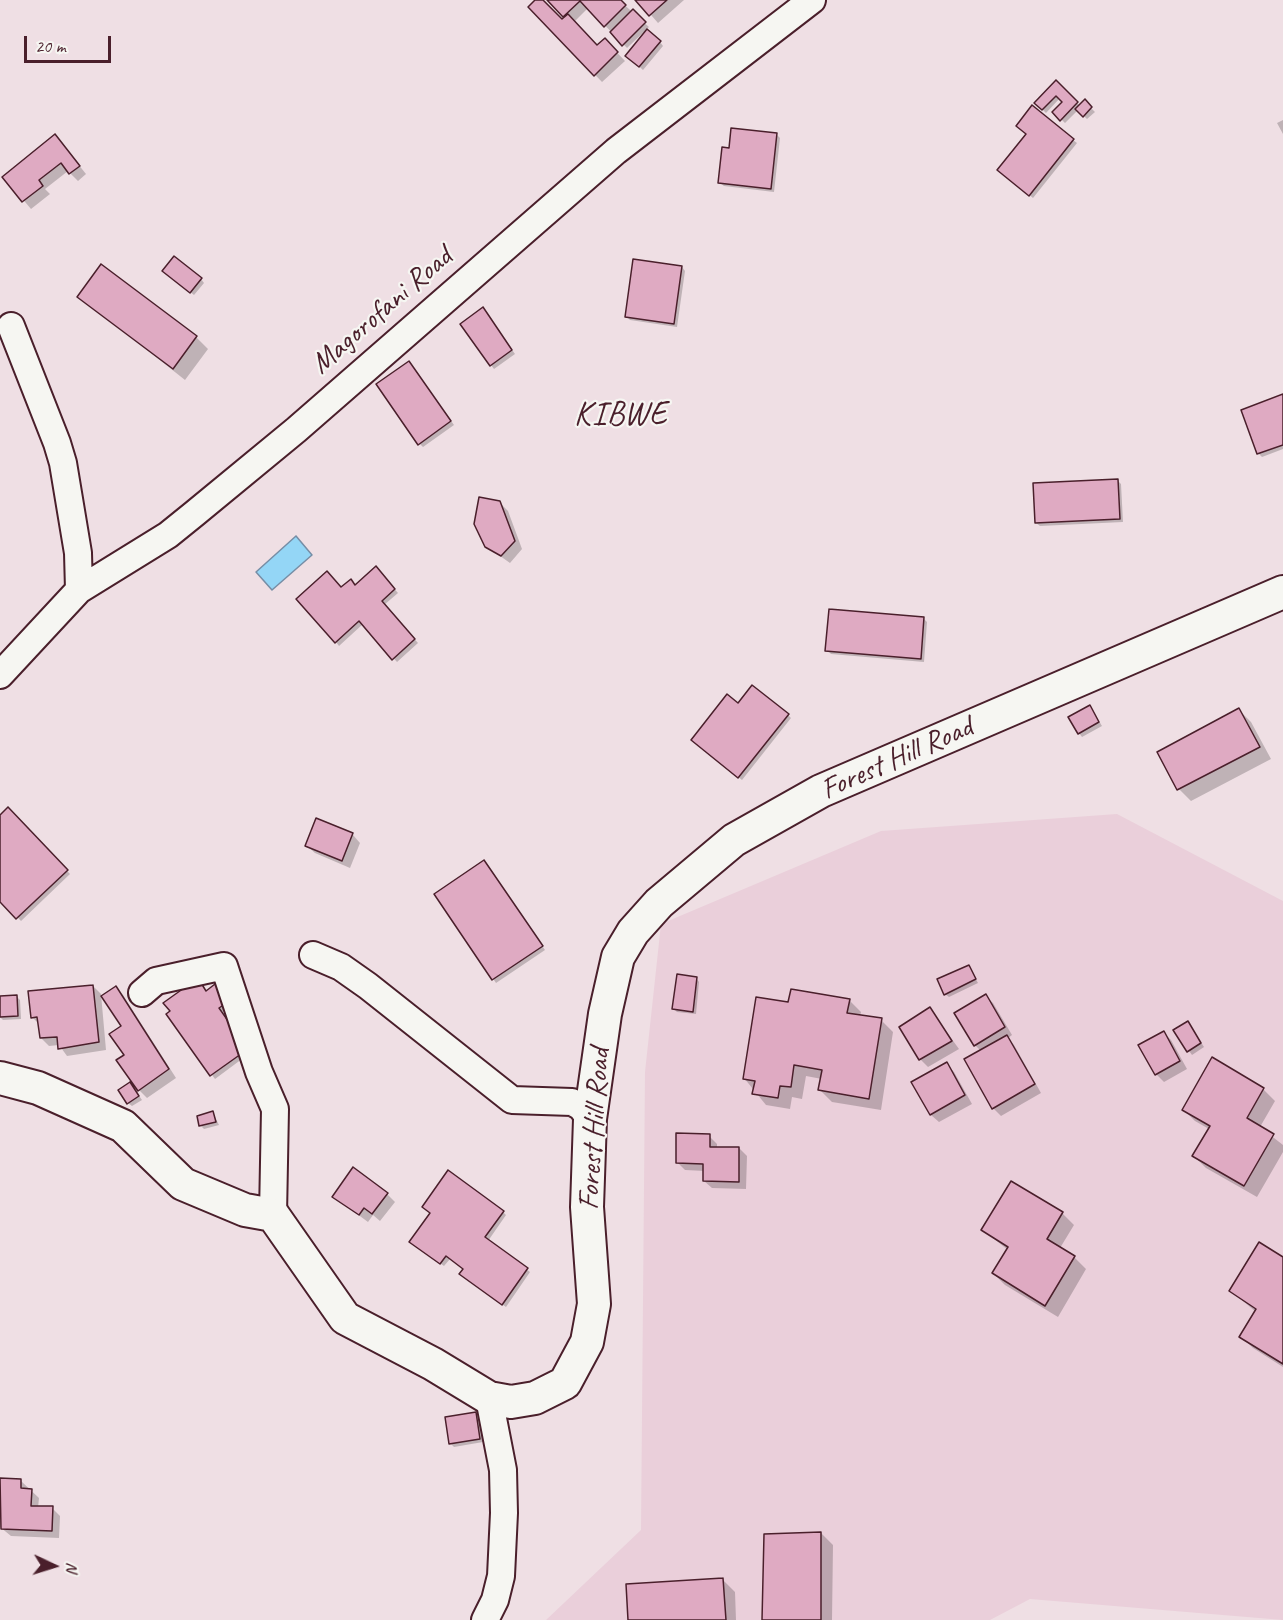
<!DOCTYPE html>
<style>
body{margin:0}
#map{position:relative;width:1283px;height:1620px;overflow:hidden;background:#efdfe4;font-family:Caveat,sans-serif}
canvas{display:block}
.north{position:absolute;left:24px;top:1536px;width:60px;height:60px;-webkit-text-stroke:4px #f6f6f2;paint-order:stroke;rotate:94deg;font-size:16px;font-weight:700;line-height:24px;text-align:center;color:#4a1f2b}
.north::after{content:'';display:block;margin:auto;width:21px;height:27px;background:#4a1f2b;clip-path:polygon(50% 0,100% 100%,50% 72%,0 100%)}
.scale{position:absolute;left:24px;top:36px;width:87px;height:27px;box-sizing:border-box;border:3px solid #4a1f2b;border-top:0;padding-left:8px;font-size:18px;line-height:21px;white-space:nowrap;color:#4a1f2b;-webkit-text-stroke:4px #f6f6f2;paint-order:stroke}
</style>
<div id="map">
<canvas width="1283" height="1620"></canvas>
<div class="north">N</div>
<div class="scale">20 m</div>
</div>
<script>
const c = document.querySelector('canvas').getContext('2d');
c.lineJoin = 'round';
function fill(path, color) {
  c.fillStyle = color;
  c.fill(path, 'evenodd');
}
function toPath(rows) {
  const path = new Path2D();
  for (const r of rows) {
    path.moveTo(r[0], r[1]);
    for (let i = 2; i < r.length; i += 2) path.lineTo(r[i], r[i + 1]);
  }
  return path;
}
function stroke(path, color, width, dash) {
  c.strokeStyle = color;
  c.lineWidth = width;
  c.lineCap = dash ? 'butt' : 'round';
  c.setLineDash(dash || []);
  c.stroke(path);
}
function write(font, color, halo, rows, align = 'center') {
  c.font = font + ' Caveat,sans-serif';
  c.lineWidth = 4.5;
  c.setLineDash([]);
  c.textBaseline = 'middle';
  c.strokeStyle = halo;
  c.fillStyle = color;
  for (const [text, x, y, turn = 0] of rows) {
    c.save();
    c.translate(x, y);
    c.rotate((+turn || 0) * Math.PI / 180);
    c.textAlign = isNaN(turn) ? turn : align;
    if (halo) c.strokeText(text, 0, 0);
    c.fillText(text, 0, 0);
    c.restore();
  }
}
const built = toPath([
 [1117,814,1283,901,1283,1620,1030,1599,990,1620,546,1620,641,1530,645,1072,661,924,881,831]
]);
const water = toPath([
 [296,536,312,555,272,590,256,572,296,536]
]);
const shadow = toPath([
 [538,0,542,0,568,24,570,22,549,0,619,0,649,27,627,48,588,8,574,22,597,47,605,40,625,61,602,82,530,7],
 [638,0,684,0,658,23],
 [660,42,663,46,643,70,631,59],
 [1056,82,1080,106,1085,102,1095,112,1087,119,1078,110,1065,123,1054,112,1064,102,1060,98,1046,113,1036,103],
 [1283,120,1283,134,1277,123],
 [776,134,780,138,774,192,724,186,720,183,730,150],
 [1027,134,1073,140,1077,143,1033,198,1003,173],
 [62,144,86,174,78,181,68,171,45,189,50,194,31,209,4,177],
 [101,266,196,337,208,349,185,380,79,296],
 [682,267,685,271,677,327,630,320,627,317],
 [168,274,201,279,204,283,194,295],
 [486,313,515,354,494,369,491,365],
 [412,366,454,425,423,447,420,444],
 [1283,396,1283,449,1262,457,1258,453],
 [1118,481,1121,484,1123,522,1040,526,1036,523],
 [500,503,508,511,522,549,510,563,486,546],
 [376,568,398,593,384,605,418,643,397,662,363,624,339,646,336,642,341,589,356,586],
 [924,619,927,622,924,662,831,654,827,650],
 [739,705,788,715,791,718,742,780,696,743],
 [1090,706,1102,726,1082,737,1079,733],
 [1239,710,1251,722,1271,759,1191,801,1179,789],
 [8,809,70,874,21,921,0,899,0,817],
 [317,820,353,835,360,843,350,868,315,853,307,846],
 [484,862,545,950,496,983,436,895],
 [969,967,978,983,949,997,945,994],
 [696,978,699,982,696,1014,677,1012,674,1009],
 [201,984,207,992,230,1006,222,1012,250,1053,215,1079,168,1014],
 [93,986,101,994,106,1050,67,1056,59,1045,49,1046,41,1038,40,1025,32,1017],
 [116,988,123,995,176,1078,147,1098,139,1090,126,1056],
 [985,996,993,1003,1012,1035,1008,1038,1014,1045,1041,1093,1001,1116,993,1108,981,1051,975,1045],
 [0,997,17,997,20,1000,21,1019,3,1020,0,1017],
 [849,1000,861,1012,860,1016,881,1020,893,1032,881,1110,832,1102,820,1090,822,1079,806,1076,802,1099,792,1097,790,1109,766,1105,744,1078,790,1004],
 [930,1009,959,1049,928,1067,920,1059],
 [1191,1027,1204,1047,1192,1055,1175,1031],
 [1163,1032,1171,1040,1187,1069,1164,1082,1156,1074],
 [947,1064,954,1072,972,1104,939,1122,931,1115,913,1083],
 [133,1087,142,1100,132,1106,128,1103],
 [1263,1089,1275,1101,1260,1127,1283,1145,1283,1152,1257,1197,1206,1168,1194,1156,1209,1129,1195,1121,1183,1109],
 [213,1113,219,1125,204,1129,200,1125],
 [709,1136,717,1144,717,1148,739,1148,747,1156,746,1189,712,1188,704,1181,705,1171,685,1170,677,1162],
 [387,1194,395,1202,380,1221,373,1215,368,1222,334,1197],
 [503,1212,506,1215,488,1241,530,1272,506,1307,465,1278,465,1269,450,1259,444,1266,415,1245,432,1213],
 [1062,1213,1074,1225,1060,1248,1074,1257,1086,1269,1058,1317,1005,1285,993,1273,1008,1250,983,1230],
 [1283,1259,1283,1367,1253,1348,1241,1336,1256,1312,1231,1291],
 [476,1414,479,1417,483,1442,454,1447,450,1443],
 [0,1480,21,1481,39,1498,38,1508,52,1508,60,1516,59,1538,11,1536,0,1527],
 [821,1533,833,1545,832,1620,764,1620],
 [723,1580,735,1592,736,1620,629,1620]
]);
const building = toPath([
 [535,0,543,0,562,19,568,14,597,45,605,38,618,52,594,76,528,7,535,0],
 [547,0,621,0,626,5,604,27,580,1,563,17,547,0],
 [635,0,667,0,649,16,635,0],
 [633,9,646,22,622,46,610,32,633,9],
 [647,29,661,41,639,67,625,56,647,29],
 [1056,80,1078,102,1060,121,1052,112,1062,102,1056,96,1042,110,1034,103,1056,80],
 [1085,99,1092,107,1083,117,1075,109,1085,99],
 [1032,105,1074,139,1029,196,997,170,1026,134,1016,126,1032,105],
 [731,128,777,133,771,189,718,183,722,147,729,148,731,128],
 [55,134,80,166,69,174,61,163,39,180,43,186,22,202,2,177,55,134],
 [174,256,202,278,190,293,162,271,174,256],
 [633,259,682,266,674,324,625,317,633,259],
 [101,264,197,336,173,369,77,297,101,264],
 [483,307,512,350,490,366,460,324,483,307],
 [409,361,451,421,418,445,376,384,409,361],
 [1283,394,1283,445,1257,454,1241,410,1283,394],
 [1118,479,1120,519,1035,523,1033,483,1118,479],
 [479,497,500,501,515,541,501,556,485,547,474,524,479,497],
 [376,566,395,589,382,601,415,639,392,660,359,621,335,643,296,599,327,571,341,587,351,579,355,585,376,566],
 [829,609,924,617,921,659,825,651,829,609],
 [752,685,789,714,738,778,691,740,727,694,738,703,752,685],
 [1090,705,1099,722,1078,734,1068,717,1090,705],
 [1239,708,1260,747,1177,790,1157,752,1239,708],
 [8,807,68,870,16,919,0,902,0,815,8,807],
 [316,818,353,833,342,861,305,846,316,818],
 [484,860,543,946,492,980,434,894,484,860],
 [969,965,976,979,944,995,937,979,969,965],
 [677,974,697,977,693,1012,672,1009,677,974],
 [198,978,206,991,215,984,228,1002,219,1008,248,1049,210,1076,166,1014,170,1011,163,1003,198,978],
 [93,985,99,1042,58,1049,57,1037,40,1038,37,1017,31,1018,28,991,93,985],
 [116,986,169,1069,138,1091,116,1060,124,1055,109,1034,121,1026,101,996,116,986],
 [791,989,850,999,847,1013,882,1018,869,1099,818,1090,822,1070,794,1065,791,1087,780,1086,778,1098,752,1094,755,1081,743,1079,756,997,788,1002,791,989],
 [986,994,1005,1027,974,1046,954,1013,986,994],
 [17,995,18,1016,0,1017,0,996,17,995],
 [930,1007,952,1041,919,1060,899,1027,930,1007],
 [1188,1021,1201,1043,1187,1052,1173,1030,1188,1021],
 [1164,1031,1180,1061,1155,1075,1138,1045,1164,1031],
 [1007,1035,1035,1084,992,1109,964,1059,1007,1035],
 [1212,1057,1264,1088,1247,1118,1274,1134,1244,1186,1192,1156,1210,1126,1182,1110,1212,1057],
 [947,1062,965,1095,930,1115,911,1082,947,1062],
 [130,1082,139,1096,127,1104,118,1090,130,1082],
 [213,1111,216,1122,199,1126,197,1116,213,1111],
 [676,1133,710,1134,710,1147,739,1147,739,1182,703,1181,703,1164,676,1163,676,1133],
 [353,1167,388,1193,372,1214,364,1208,359,1215,332,1197,353,1167],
 [448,1170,504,1211,485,1237,528,1268,502,1305,459,1274,463,1269,446,1256,440,1264,409,1242,430,1213,422,1207,448,1170],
 [1011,1181,1063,1212,1047,1239,1075,1256,1045,1306,992,1273,1008,1247,981,1230,1011,1181],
 [1259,1242,1283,1257,1283,1364,1239,1337,1256,1309,1229,1291,1259,1242],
 [476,1412,480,1439,449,1444,445,1417,476,1412],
 [0,1478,21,1479,21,1488,32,1489,31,1506,53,1506,52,1531,1,1529,0,1478],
 [821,1532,821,1620,762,1620,764,1534,821,1532],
 [723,1578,726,1620,628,1620,626,1584,723,1578]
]);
const minor = toPath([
 [11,326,57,443,63,463,78,553,79,590],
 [0,675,79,590,168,535,194,514,296,430,616,151,812,0],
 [313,955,341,967,368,986,512,1100,572,1102,581,1107,590,1119],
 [142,993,156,981,224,966,259,1072,275,1109,273,1215],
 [485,1620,495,1600,501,1576,504,1513,503,1470,489,1398]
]);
const tertiary = toPath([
 [0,1078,38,1088,123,1126,183,1184,245,1210,273,1215,345,1318,433,1364,489,1398,511,1402,535,1398,565,1383,587,1342,594,1304,587,1207,590,1119,605,1014,618,957,633,932,659,903,734,840,821,791,1283,592]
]);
const streetNames = [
 ["Magorofani Road",382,311,-41],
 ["Forest Hill Road",897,759,-24],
 ["Forest Hill Road",595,1129,-86]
];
const quarterNames = [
 ["KIBWE",621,415]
];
fill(built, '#eacfda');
fill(water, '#94d6f6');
stroke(water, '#768da5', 1.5);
fill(shadow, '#0003');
fill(building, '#dfaac2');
stroke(building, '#4a1f2b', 1.5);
stroke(minor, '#4a1f2b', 30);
stroke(tertiary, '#4a1f2b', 36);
stroke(minor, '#f6f6f2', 26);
stroke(tertiary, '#f6f6f2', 32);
write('30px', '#4a1f2b', '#f6f6f2', streetNames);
c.letterSpacing = '1.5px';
write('33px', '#4a1f2b', '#f6f6f2', quarterNames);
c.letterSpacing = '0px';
</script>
